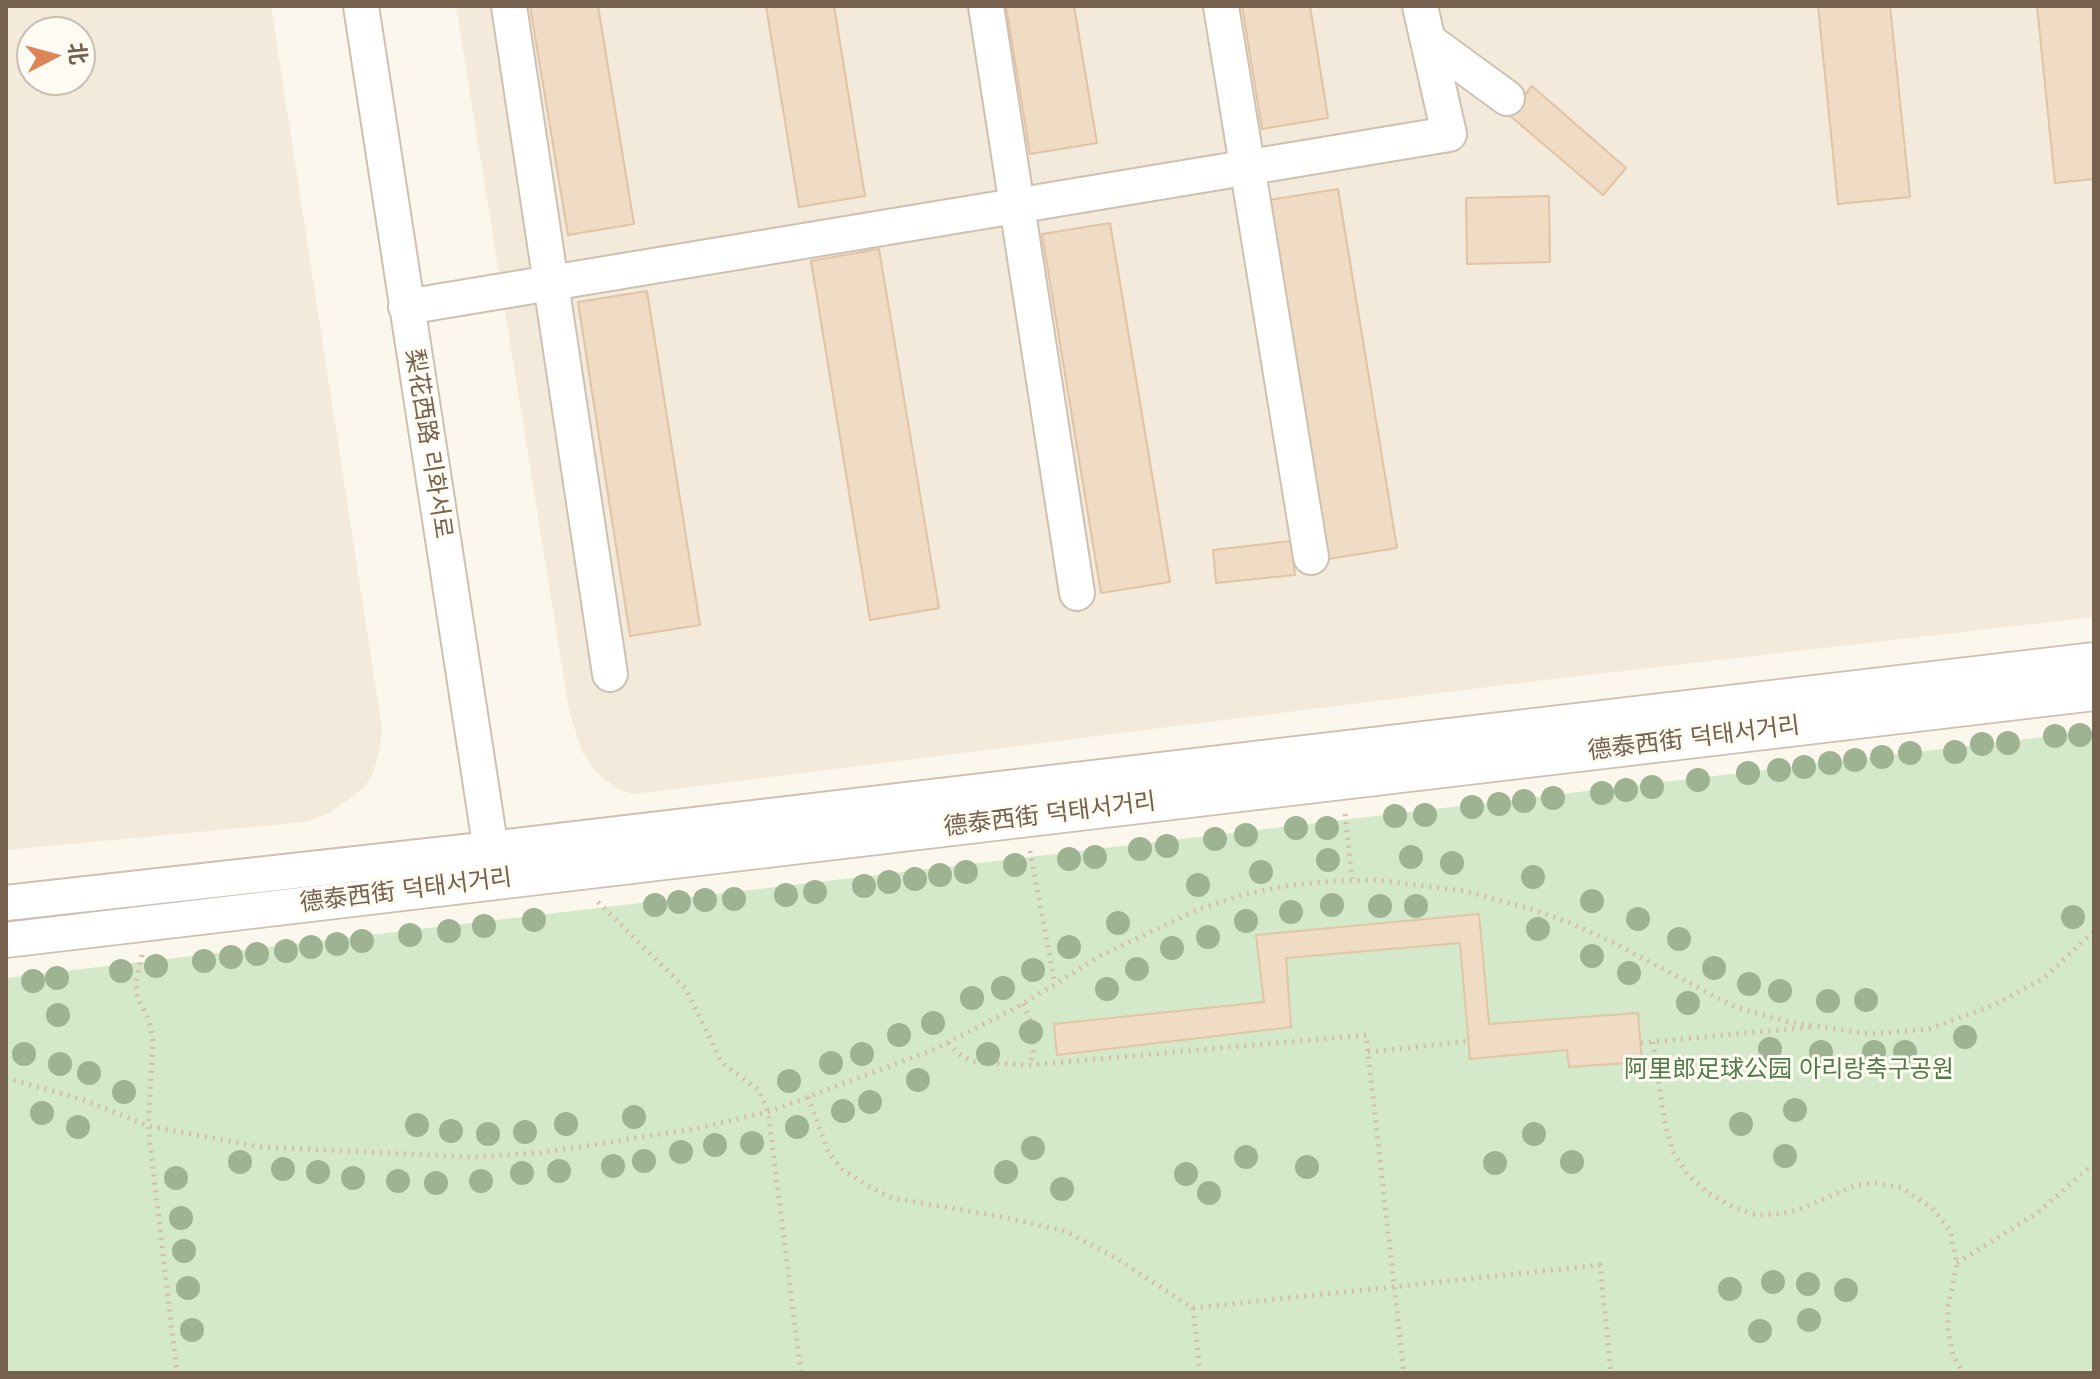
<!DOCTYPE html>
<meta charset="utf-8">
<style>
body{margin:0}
#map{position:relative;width:2100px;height:1379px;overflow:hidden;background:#fcf7ec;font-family:Jost,"Noto Sans SC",sans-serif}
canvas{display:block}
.frame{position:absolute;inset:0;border:8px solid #76614f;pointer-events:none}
.north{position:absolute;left:16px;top:16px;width:80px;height:80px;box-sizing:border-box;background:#fefbf3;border:2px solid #c8bdb1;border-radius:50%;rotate:84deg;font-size:22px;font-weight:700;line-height:32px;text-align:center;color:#76614f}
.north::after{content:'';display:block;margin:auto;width:28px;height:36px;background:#dd8559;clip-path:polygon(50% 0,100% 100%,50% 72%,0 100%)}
</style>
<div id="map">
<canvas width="2100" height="1379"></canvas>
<div class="frame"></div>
<div class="north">北</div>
</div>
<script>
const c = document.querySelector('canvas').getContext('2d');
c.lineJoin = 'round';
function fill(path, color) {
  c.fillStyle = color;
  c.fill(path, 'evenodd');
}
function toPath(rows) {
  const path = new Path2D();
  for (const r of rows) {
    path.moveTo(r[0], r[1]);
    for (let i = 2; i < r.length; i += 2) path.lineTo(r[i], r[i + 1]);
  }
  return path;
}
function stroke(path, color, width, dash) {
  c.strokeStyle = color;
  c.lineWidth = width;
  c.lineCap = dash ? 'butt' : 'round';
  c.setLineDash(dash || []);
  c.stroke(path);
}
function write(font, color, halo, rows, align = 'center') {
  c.font = font + ' Jost,"Noto Sans SC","Noto Sans KR",sans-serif';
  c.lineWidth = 6;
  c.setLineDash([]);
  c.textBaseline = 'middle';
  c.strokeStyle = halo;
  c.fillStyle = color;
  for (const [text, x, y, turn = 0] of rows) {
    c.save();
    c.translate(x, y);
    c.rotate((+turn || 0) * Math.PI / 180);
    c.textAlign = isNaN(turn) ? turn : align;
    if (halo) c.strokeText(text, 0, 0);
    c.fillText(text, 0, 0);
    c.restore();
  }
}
const residential = toPath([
 [6,6,271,6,382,729,379,753,372,776,362,789,330,813,305,822,6,850],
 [32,32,80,32,80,80,32,80],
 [456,6,2094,6,2094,617,1536,681,634,794,618,789,598,774,582,752,569,710]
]);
const green = toPath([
 [2094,731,2094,1373,6,1373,6,978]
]);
const building = toPath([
 [530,6,598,6,634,224,568,235,530,6],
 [766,6,834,6,865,196,799,207,766,6],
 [1006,6,1074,6,1097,143,1030,154,1006,6],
 [1242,6,1310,6,1328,118,1262,129,1242,6],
 [1818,6,1890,6,1910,197,1838,204,1818,6],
 [2037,6,2094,6,2094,179,2055,183,2037,6],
 [1532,86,1626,168,1603,195,1508,114,1532,86],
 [1338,189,1397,548,1328,559,1269,200,1338,189],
 [1549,196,1550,262,1467,264,1466,198,1549,196],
 [1110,223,1170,582,1101,593,1042,234,1110,223],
 [879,249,939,608,870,620,811,261,879,249],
 [647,291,700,625,630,636,578,302,647,291],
 [1291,541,1295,575,1216,583,1213,550,1291,541],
 [1479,914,1489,1024,1638,1013,1642,1062,1569,1067,1567,1050,1470,1059,1460,943,1286,958,1291,1027,1057,1055,1054,1024,1264,1002,1256,935,1479,914]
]);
const path = toPath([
 [1345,814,1352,879],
 [1030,851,1055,984],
 [598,902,686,989,722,1063,759,1090,768,1112,801,1373],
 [142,955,136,982,137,997,149,1020,153,1041,148,1126,177,1373],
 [1023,1004,1030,1019,1033,1052,1030,1065],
 [1653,1042,1664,1119,1673,1152,1687,1174,1708,1193,1733,1207,1756,1215,1779,1214,1798,1210,1854,1186,1875,1183,1902,1188,1932,1208,1950,1230,1957,1263,1948,1307,1948,1332,1953,1355,1963,1373],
 [948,1043,959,1054,973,1062,1030,1065,1366,1035,1404,1373],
 [1641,1043,1811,1027],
 [1368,1052,1468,1041],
 [6,1078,84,1100,148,1126,261,1147,470,1157,540,1153,694,1129,768,1112,935,1049,1023,1004,1100,956,1197,910,1245,894,1285,886,1332,881,1376,880,1465,891,1531,909,1570,923,1612,942,1735,1007,1788,1022,1871,1034,1929,1029,1994,1005,2044,978,2094,931],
 [808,1097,829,1154,842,1169,868,1186,892,1198,998,1216,1065,1231,1114,1257,1193,1308,1600,1265,1611,1373],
 [1957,1263,2037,1213,2092,1165],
 [1193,1308,1200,1373]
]);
const minor = toPath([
 [361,6,494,870],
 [509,6,610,674],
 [986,6,1077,593],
 [1221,6,1311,557],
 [1429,41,1507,98],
 [406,307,1449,134,1420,6],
 [6,903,491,849,2094,660],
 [6,940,2094,693]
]);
const trees = [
 [2080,735],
 [2055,736],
 [2008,743],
 [1982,744],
 [1955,752],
 [1910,753],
 [1882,757],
 [1855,760],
 [1830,763],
 [1804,767],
 [1779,770],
 [1748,773],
 [1698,780],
 [1652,787],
 [1626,790],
 [1602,793],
 [1553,798],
 [1524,801],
 [1499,804],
 [1472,807],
 [1425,815],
 [1395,816],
 [1296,828],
 [1327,828],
 [1246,835],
 [1215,839],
 [1167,846],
 [1140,849],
 [1095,857],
 [1411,857],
 [1069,859],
 [1328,860],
 [1452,863],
 [1015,865],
 [966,872],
 [1261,872],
 [940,875],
 [1533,877],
 [915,879],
 [889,882],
 [1198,885],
 [864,886],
 [815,892],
 [786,895],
 [734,899],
 [705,900],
 [1592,901],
 [679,902],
 [655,905],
 [1332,905],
 [1380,906],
 [1416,906],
 [1291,912],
 [2073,917],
 [1638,919],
 [534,920],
 [1246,921],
 [1118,923],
 [484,926],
 [1538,929],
 [449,931],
 [410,935],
 [1208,937],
 [1679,939],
 [362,941],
 [337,944],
 [311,947],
 [1069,947],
 [1172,948],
 [286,951],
 [257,954],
 [1592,956],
 [231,957],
 [204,961],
 [156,966],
 [1714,968],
 [1137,969],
 [1033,970],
 [121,971],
 [1629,973],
 [57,978],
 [33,981],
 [1749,984],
 [1003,988],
 [1107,989],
 [1780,991],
 [972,998],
 [1866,1000],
 [1828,1001],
 [1688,1003],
 [58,1015],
 [933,1023],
 [1031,1032],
 [899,1035],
 [1965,1037],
 [1770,1049],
 [1821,1052],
 [1874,1052],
 [1905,1052],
 [24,1054],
 [862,1054],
 [988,1054],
 [831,1063],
 [60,1064],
 [89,1073],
 [918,1080],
 [789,1081],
 [124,1092],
 [870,1102],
 [1795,1110],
 [843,1111],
 [42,1113],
 [634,1117],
 [566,1124],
 [1741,1124],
 [417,1125],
 [78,1127],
 [797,1127],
 [451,1131],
 [525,1132],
 [488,1134],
 [1534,1134],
 [752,1143],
 [715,1145],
 [1033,1148],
 [681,1152],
 [1785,1156],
 [1246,1157],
 [644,1161],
 [240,1162],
 [1572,1162],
 [1495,1163],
 [613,1166],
 [1307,1167],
 [283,1169],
 [559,1171],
 [318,1172],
 [1006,1172],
 [522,1173],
 [1186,1174],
 [176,1178],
 [353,1178],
 [398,1181],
 [481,1181],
 [436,1183],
 [1062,1189],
 [1209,1193],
 [181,1218],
 [184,1251],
 [1773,1282],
 [1808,1284],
 [188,1288],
 [1730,1289],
 [1846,1290],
 [1809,1320],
 [192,1330],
 [1760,1331]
];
const streetNames = [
 ["梨花西路 리화서로",427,444,81],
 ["德泰西街 덕태서거리",1694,740,-7],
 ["德泰西街 덕태서거리",1050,816,-7],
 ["德泰西街 덕태서거리",406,892,-7]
];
const parkNames = [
 ["阿里郎足球公园 아리랑축구공원",1789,1071]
];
fill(residential, '#f3eadb');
fill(green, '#d4e9ca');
fill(building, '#f0dbc5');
stroke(building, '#e1c3a6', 2);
stroke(minor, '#cec1b1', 38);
stroke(path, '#d5bea7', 5, [2, 6]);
stroke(minor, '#fff', 34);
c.fillStyle = '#9eb392';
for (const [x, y] of trees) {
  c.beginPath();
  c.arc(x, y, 12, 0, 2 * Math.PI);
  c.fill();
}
write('24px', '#76614f', '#fefbf3', streetNames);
write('24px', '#517b48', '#fefbf3', parkNames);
</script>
